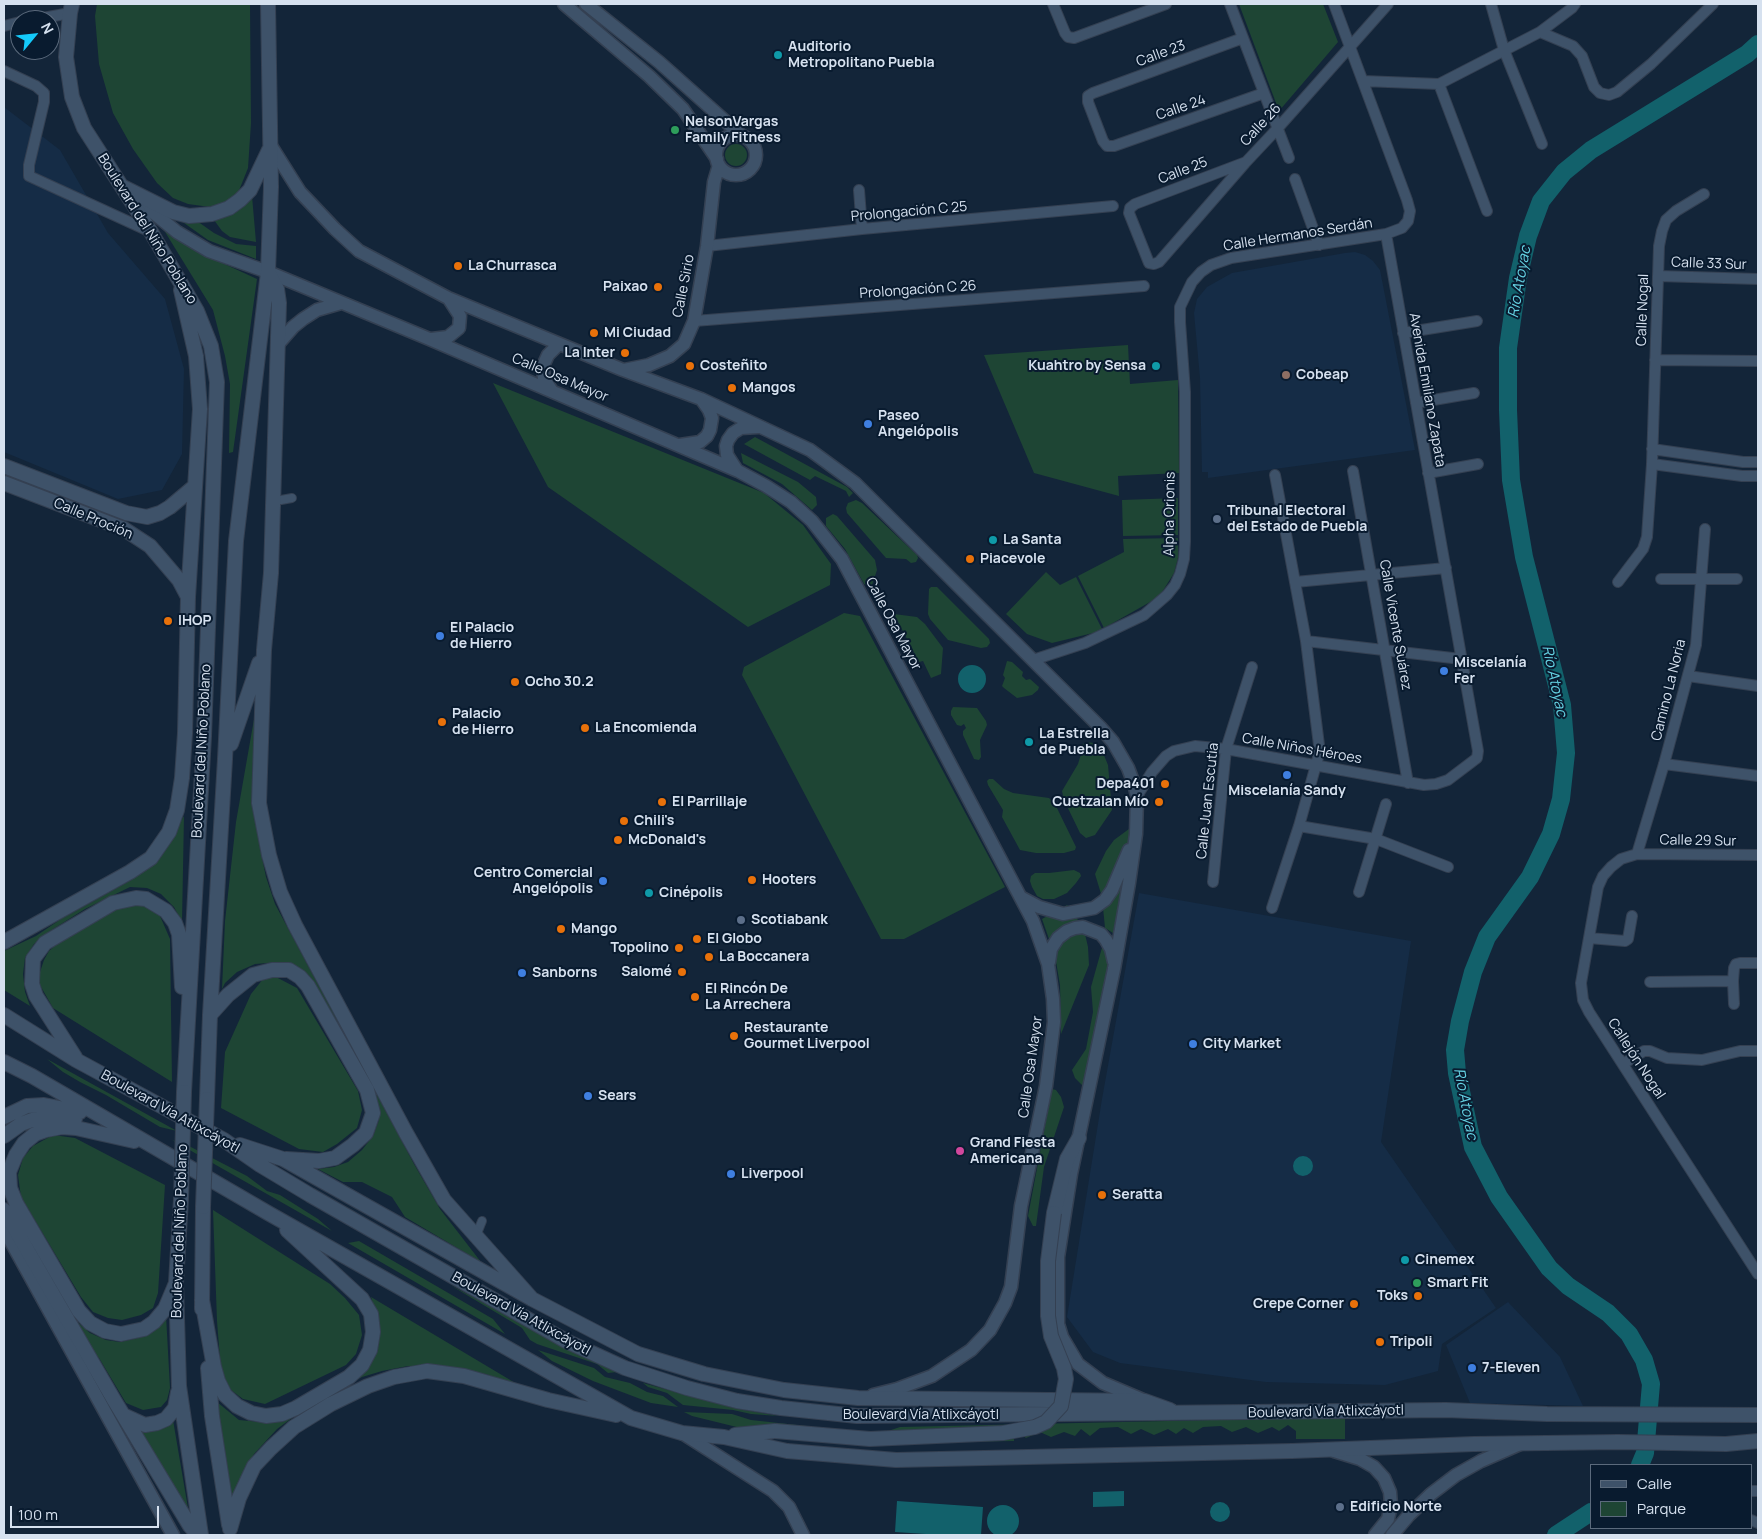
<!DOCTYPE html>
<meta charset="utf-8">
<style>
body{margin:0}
#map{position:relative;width:1762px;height:1539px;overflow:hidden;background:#132539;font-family:Manrope,sans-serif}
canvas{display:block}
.frame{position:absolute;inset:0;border:5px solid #d6e1ef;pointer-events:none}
.legend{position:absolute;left:1590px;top:1464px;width:162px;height:65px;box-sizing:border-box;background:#091b2f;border:1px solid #5b6a7c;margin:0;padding:6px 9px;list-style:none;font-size:15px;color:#d6e1ef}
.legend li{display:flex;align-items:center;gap:10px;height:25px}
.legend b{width:25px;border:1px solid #5b6a7c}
.north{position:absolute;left:10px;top:10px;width:50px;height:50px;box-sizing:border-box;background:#091b2f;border:1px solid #5b6a7c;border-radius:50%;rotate:62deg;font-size:14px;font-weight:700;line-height:20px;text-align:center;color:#d6e1ef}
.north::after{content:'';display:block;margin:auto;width:18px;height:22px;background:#14cafb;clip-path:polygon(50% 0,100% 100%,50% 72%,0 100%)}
.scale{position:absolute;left:10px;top:1506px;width:149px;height:22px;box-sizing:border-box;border:2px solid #d6e1ef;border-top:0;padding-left:6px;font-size:15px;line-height:18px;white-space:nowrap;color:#d6e1ef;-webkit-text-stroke:4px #091b2f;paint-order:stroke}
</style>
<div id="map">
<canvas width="1762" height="1539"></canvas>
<div class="frame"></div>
<ul class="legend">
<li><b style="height:6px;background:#3e5269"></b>Calle</li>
<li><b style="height:14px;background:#1e4534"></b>Parque</li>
</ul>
<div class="north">N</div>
<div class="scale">100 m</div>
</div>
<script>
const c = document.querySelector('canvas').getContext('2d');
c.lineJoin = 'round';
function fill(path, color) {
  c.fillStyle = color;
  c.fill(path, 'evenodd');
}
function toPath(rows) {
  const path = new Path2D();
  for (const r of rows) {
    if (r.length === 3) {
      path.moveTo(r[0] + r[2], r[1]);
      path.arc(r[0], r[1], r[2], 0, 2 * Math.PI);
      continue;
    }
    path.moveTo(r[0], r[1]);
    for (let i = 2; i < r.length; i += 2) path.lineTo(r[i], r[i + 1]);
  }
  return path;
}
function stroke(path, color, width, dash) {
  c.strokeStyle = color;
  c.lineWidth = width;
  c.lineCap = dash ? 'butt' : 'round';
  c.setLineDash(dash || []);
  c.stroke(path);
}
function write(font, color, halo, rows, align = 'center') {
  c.font = font + ' Manrope,sans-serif';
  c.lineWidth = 4;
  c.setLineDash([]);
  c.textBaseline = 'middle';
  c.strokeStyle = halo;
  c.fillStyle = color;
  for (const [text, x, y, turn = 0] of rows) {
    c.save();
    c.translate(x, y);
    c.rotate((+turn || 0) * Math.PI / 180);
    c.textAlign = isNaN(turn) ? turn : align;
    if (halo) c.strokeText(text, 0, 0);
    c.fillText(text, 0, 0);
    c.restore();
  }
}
const built = toPath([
 [4,107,60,150,108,233,165,299,184,369,182,454,162,490,118,499,4,452],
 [1355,252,1365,255,1373,261,1380,270,1415,450,1208,478,1208,472,1202,472,1200,378,1194,313,1197,299,1207,287,1232,273,1345,253],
 [1139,893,1411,941,1381,1142,1496,1308,1442,1344,1438,1371,1385,1385,1266,1382,1120,1363,1093,1352,1067,1317,1102,1099],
 [1508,1302,1560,1357,1583,1406,1470,1403,1446,1345]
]);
const green = toPath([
 [97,4,250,4,251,123,248,168,238,193,228,201,210,207,188,204,173,198,157,183,133,149,113,113,99,64,95,16],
 [1239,4,1323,4,1338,42,1279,111],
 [736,155,11],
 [252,196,256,242,230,237,222,231,214,220],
 [177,218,197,221,214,233,236,244,256,246,256,259,208,240],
 [162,227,186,245,218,261,257,279,233,452,229,453,230,384,225,356,213,310],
 [1128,345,1130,384,1178,380,1179,473,1118,476,1119,496,1034,473,984,355],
 [493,383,764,493,803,525,831,564,830,585,748,627,548,487],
 [755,437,847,487,853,493,849,497,846,491,815,476,810,480,744,444],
 [741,453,798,482,816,497,817,505,812,510,782,484,743,463],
 [1178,498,1178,535,1123,536,1122,500],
 [856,500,862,503,917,555,918,558,916,562,911,563,906,559,886,558,847,513,846,508,848,503],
 [833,514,837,516,875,560,877,570,872,585,868,586,864,584,845,549,826,526,826,518],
 [1178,538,1178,558,1174,573,1159,597,1104,628,1078,576,1124,552,1123,539],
 [1046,572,1060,585,1076,577,1102,629,1097,632,1052,643,1027,634,1006,614],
 [931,587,937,587,989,639,990,643,987,647,981,648,948,640,930,619,928,614,929,589],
 [844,613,860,616,1005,887,904,939,881,939,742,675,744,667],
 [894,614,917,617,925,624,943,648,941,674,931,678,923,661,919,662],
 [1007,661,1012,662,1023,672,1022,676,1026,680,1030,679,1039,687,1038,690,1032,695,1017,698,1004,688,1002,686,1005,678,1003,675],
 [257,702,252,776,260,848,266,877,275,904,414,1164,440,1209,481,1262,405,1217,392,1197,362,1182,343,1182,318,1169,334,1167,348,1162,362,1150,373,1136,379,1120,376,1095,359,1064,289,965,280,962,255,964,237,972,225,983,222,989,225,921,236,822],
 [953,707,977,708,986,721,987,725,980,740,981,757,979,760,974,759,963,735,963,731,966,728,964,724,961,726,957,725,951,715,951,711],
 [1087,742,1094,743,1101,748,1108,765,1112,810,1095,835,1086,838,1080,833,1064,800,1062,791,1078,764,1082,751,1081,745],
 [989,779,993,779,1004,789,1013,793,1049,798,1055,804,1076,847,1075,850,1064,853,1036,853,1020,850,1002,817,1003,810,988,785,987,781],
 [184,816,182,922,174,907,161,894,147,888,130,887,85,909,50,931,34,944,25,958,23,974,25,992,30,1006,4,990,4,951,36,936,61,919,126,883,155,864],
 [1133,826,1129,858,1113,933,1105,928,1102,897,1095,874,1106,851,1114,840],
 [1074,870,1080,873,1081,876,1076,883,1067,893,1054,899,1043,899,1037,896,1032,887,1030,881,1031,876,1035,873,1049,873],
 [143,901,160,916,170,939,172,1082,53,1008,40,985,40,972,44,960,49,951,59,942,108,913,125,906],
 [1067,905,1075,913,1079,923,1057,931,1049,939,1042,919],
 [1082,932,1085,934,1088,947,1089,965,1061,1034,1060,985,1054,950,1062,941,1072,934],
 [1103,944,1110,958,1085,1088,1075,1078,1072,1070,1086,1049,1093,1012,1091,987],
 [276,977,297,988,358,1091,362,1110,357,1128,337,1144,323,1152,299,1149,221,1108,225,1052,251,994,263,979],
 [47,1059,177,1131,160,1127,106,1095,80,1082,63,1072],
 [1052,1089,1056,1090,1061,1097,1064,1107,1044,1167,1036,1226,1033,1226,1028,1216],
 [53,1135,75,1138,165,1185,158,1293,153,1308,141,1315,122,1320,108,1318,93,1312,81,1297,21,1197,18,1175,23,1158,33,1146],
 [172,1140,187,1145,247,1176,267,1191,280,1195,318,1219,332,1231],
 [213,1210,330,1284,345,1298,359,1315,362,1335,356,1354,346,1365,265,1404,243,1399,231,1390,221,1372,217,1321],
 [359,1241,493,1319,505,1334,348,1243],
 [450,1285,617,1372,608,1373,597,1364,537,1344,530,1340,522,1328],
 [371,1297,527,1390,486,1374,435,1368,408,1366,382,1371,362,1377,338,1389,303,1410,277,1429,254,1454,245,1472,232,1509,217,1402,239,1420,261,1422,294,1413,365,1369,377,1316],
 [68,1314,90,1333,106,1340,120,1342,138,1338,154,1329,166,1315,170,1388,167,1400,161,1407,143,1410,126,1403,99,1358,89,1350],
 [538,1350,594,1368,605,1377,630,1383,647,1392,663,1396,678,1407,651,1403,593,1381,552,1361],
 [643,1383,735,1408,778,1416,751,1414,733,1410,683,1405,667,1393,648,1387],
 [684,1412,732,1414,751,1420,880,1434,761,1433,692,1416],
 [1345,1417,1345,1439,1296,1439,1296,1431,1288,1425,1279,1431,1272,1427,1258,1433,1246,1427,1232,1432,1221,1426,1203,1427,1193,1433,1184,1428,1176,1434,1168,1429,1154,1435,1141,1429,1131,1434,1118,1427,1100,1428,1090,1436,1081,1429,1075,1436,1064,1432,1051,1437,1040,1432,1026,1438,1014,1430,1014,1441,888,1443,885,1432,900,1427],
 [173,1420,189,1514,135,1428]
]);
const water = toPath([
 [972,679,14],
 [1303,1166,10],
 [1124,1491,1124,1506,1093,1507,1093,1492],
 [897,1501,983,1507,981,1535,941,1535,895,1532],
 [1220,1512,10],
 [1003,1521,16]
]);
const river = toPath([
 [1640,1465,1645,1453,1651,1384,1644,1360,1629,1334,1608,1313,1568,1286,1549,1268,1499,1197,1473,1147,1457,1073,1455,1050,1460,1021,1473,972,1487,937,1530,877,1551,834,1561,799,1566,753,1562,705,1524,557,1511,480,1508,410,1508,348,1518,278,1528,236,1541,201,1564,172,1591,150,1747,54,1758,44],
 [1556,1535,1591,1512]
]);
const pedestrian = toPath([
 [281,500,292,498],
 [478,1231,482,1221]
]);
const minor = toPath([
 [1053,4,1065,33,1068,37,1074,38,1166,4],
 [1230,4,1289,158],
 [1491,4,1504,50,1542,144],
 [32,20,70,13],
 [4,26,20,22],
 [1540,32,1573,46,1582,56,1594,87,1600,93,1609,95,1617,92,1651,64,1713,4],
 [1243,38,1093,93,1088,96,1088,102,1103,141,1107,146,1114,146,1264,93],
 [4,71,36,86,44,93,44,102,29,165,29,176,151,232],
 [1363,81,1439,84,1540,32,1572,8,1575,4],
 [1439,84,1487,211],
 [1246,162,1135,204,1130,208,1129,213,1149,263,1154,264,1159,262,1246,162,1277,129,1388,4],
 [1295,179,1319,245],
 [859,190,862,229],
 [707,246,862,229,1113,206],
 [1658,276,1758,279],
 [694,321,1144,286],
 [1403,333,1477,321],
 [1655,360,1758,361],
 [1416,403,1474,393],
 [1652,449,1743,462,1758,462],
 [1652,464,1742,476,1758,476],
 [1353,471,1408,783],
 [1428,473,1478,464],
 [1661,579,1737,579],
 [1295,582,1446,568],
 [1618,582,1643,549,1647,537,1652,464,1659,246,1662,231,1666,220,1676,211,1704,194],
 [1306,641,1461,659],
 [1033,660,1085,643,1144,615,1167,595,1175,585,1180,574,1184,559,1185,542,1185,392,1180,322,1180,307,1192,282,1201,272,1211,265,1231,258,1386,234,1402,228,1408,221,1410,211,1407,200,1334,4],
 [1688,676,1758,686],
 [1664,764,1758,776],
 [1137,796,1152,772,1166,756,1174,751,1195,746,1226,749,1424,785,1436,784,1448,780,1477,758,1478,751,1386,234],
 [1299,826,1376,839,1448,867],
 [1637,854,1664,764,1696,645,1705,529],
 [1758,855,1637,854,1621,859,1611,867,1603,876,1598,887,1581,983,1583,1000,1589,1012,1758,1274],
 [1213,882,1226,749,1252,667],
 [1359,892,1386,804],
 [1272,908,1299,826,1319,754,1319,745,1306,641,1275,475],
 [1589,938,1625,941,1628,939,1632,916],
 [1650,982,1733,981],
 [1734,1004,1733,981,1734,968,1736,964,1740,963,1758,963],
 [1623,1064,1644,1051,1650,1051,1667,1058,1702,1060,1740,1051,1758,1051],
 [1751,1491,1758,1491],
 [1751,1520,1758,1523]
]);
const tertiary = toPath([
 [564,4,649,76,683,109,717,159],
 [586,4,659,62,742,136],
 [736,155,20],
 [271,146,300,192,335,229,359,251,448,298,623,370,701,399,810,450,855,483,1100,727,1113,742,1128,768,1134,784,1137,796,1136,834,1129,883,1114,969,1071,1174,1058,1257,1058,1324,1062,1337,1078,1364,1103,1383,1143,1400],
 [133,196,177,232,209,251,268,272,427,338,738,471,766,486,791,502,812,521,842,559,1033,921,1048,964,1053,999,1054,1022,1046,1086,1021,1206,1011,1287,1005,1303,990,1330,971,1350,932,1376,897,1389,873,1395],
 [432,339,448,337,459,328,460,316,449,299],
 [279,343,293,327,303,319,317,310,341,303],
 [624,370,649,365,670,356,684,344,694,321,707,246,714,182,719,165],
 [552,391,544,379,543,366,548,355,559,344],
 [680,445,700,442,707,436,710,430,712,418,709,410,702,400],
 [736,469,727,455,726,446,728,440,733,433,741,428,758,427],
 [1022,898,1039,907,1063,914,1094,908,1105,900,1112,890,1129,850],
 [1049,962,1051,949,1058,938,1067,931,1075,928,1083,927,1101,934,1106,940,1111,949,1114,962],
 [4,1229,173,1535],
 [682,1433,773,1491,789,1507,803,1535],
 [1334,1451,1360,1459,1374,1467,1384,1478,1390,1492,1391,1505,1388,1519,1375,1535],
 [1392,1535,1409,1515,1431,1494,1456,1475,1481,1461,1520,1444]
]);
const secondary = toPath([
 [72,4,70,13,66,57,72,97,84,128,151,232,197,311,211,346,217,382,204,736,184,1092],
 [123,187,173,212,189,216,212,214,229,208,240,200,250,190,269,150],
 [268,272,277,289,279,303,271,573,264,650,259,803,269,855,280,892,295,925,406,1133,444,1200,532,1299],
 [4,466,126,513,147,517,160,513,170,507,195,486],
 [4,483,124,529,150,546,179,580,188,597],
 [231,744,259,663],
 [4,942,130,872,151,858,169,832,177,810,182,778,185,733,188,597,200,409,196,356,181,290],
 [4,1015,76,1060,224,1140,260,1165,310,1195,566,1341,625,1368,687,1388,737,1401,781,1408,857,1416,1446,1410,1547,1414,1758,1415],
 [210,1015,228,995,253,975,272,970,289,970,300,977,308,986,367,1090,373,1113,366,1133,353,1145,335,1158,319,1161,286,1159],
 [75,1057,36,996,32,984,33,959,45,943,113,903,136,898,146,899,166,911,175,923,179,934,182,987],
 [4,1062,32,1076,268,1213,631,1418,682,1433,724,1437,787,1451,896,1460,1292,1451,1474,1444,1618,1442,1726,1444,1758,1441],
 [207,1099,210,1015,225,759,236,541,268,272,271,187,268,4],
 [4,1117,27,1106,44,1105,80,1112],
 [4,1136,21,1124,32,1120,55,1118,75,1119],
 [134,1141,76,1128,62,1127,46,1130,35,1134,24,1143,16,1155,9,1172,10,1188,16,1203,79,1311,90,1323,105,1331,121,1334,144,1329,154,1322,165,1309,176,1283],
 [240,1145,283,1159,532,1299,638,1354,704,1374,784,1390,858,1398,1145,1401,1170,1410],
 [181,1199,176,1283,179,1386,201,1535],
 [4,1210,114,1400,190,1526,198,1535],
 [1054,1213,1067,1159,1079,1138],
 [202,1300,214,1367,218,1381,225,1395,237,1406,251,1413,266,1416,282,1414,296,1408,349,1377,362,1365,370,1350,373,1332,371,1314,362,1299,287,1230],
 [202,1309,203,1207],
 [208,1368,212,1416,229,1525],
 [123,1415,145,1425,157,1423,166,1419,175,1408,178,1392],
 [735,1435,775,1431],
 [230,1529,239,1498,254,1466,271,1448,294,1427,331,1404,368,1386,394,1377,427,1371,464,1376,548,1400,616,1415]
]);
const secondaryBridge = toPath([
 [181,1199,184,1092],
 [203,1207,207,1099],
 [775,1431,870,1439,1003,1433,1035,1427,1046,1422,1061,1406,1066,1379,1064,1368,1051,1336,1048,1316,1048,1261,1054,1213]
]);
const markers = [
 [778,55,5,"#0f9aa8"],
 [675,130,5,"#2e9e5b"],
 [458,266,5,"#e8710a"],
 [658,287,5,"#e8710a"],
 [594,333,5,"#e8710a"],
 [625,353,5,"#e8710a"],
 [690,366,5,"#e8710a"],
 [1156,366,5,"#0f9aa8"],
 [1286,375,5,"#8d6e63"],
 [732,388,5,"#e8710a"],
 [868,424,5,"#3f7fe0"],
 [1217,519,5,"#5c6f8a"],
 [993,540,5,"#0f9aa8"],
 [970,559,5,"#e8710a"],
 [168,621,5,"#e8710a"],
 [440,636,5,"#3f7fe0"],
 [1444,671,5,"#3f7fe0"],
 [515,682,5,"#e8710a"],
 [442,722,5,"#e8710a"],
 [585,728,5,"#e8710a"],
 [1029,742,5,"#0f9aa8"],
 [1287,775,5,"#3f7fe0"],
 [1165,784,5,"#e8710a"],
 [662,802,5,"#e8710a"],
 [1159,802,5,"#e8710a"],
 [624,821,5,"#e8710a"],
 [618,840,5,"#e8710a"],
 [752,880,5,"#e8710a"],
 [603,881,5,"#3f7fe0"],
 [649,893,5,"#0f9aa8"],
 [741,920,5,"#5c6f8a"],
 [561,929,5,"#e8710a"],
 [697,939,5,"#e8710a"],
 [679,948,5,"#e8710a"],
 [709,957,5,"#e8710a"],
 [682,972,5,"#e8710a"],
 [522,973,5,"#3f7fe0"],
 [695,997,5,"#e8710a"],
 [734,1036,5,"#e8710a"],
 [1193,1044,5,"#3f7fe0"],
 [588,1096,5,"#3f7fe0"],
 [960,1151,5,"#d1479c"],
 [731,1174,5,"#3f7fe0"],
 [1102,1195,5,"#e8710a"],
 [1405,1260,5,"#0f9aa8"],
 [1417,1283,5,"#2e9e5b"],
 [1418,1296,5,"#e8710a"],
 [1354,1304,5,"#e8710a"],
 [1380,1342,5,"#e8710a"],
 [1472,1368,5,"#3f7fe0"],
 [1340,1507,5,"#5c6f8a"]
];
const poiNames = [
 ["Auditorio",788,47],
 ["Metropolitano Puebla",788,63],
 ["NelsonVargas",685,122],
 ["Family Fitness",685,138],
 ["La Churrasca",468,266],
 ["Paixao",648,287,"right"],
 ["Mi Ciudad",604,333],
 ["La Inter",615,353,"right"],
 ["Costeñito",700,366],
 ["Kuahtro by Sensa",1146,366,"right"],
 ["Cobeap",1296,375],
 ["Mangos",742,388],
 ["Paseo",878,416],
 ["Angelópolis",878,432],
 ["Tribunal Electoral",1227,511],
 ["del Estado de Puebla",1227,527],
 ["La Santa",1003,540],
 ["Piacevole",980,559],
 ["IHOP",178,621],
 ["El Palacio",450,628],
 ["de Hierro",450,644],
 ["Miscelanía",1454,663],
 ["Fer",1454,679],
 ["Ocho 30.2",525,682],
 ["Palacio",452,714],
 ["de Hierro",452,730],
 ["La Encomienda",595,728],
 ["La Estrella",1039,734],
 ["de Puebla",1039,750],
 ["Depa401",1155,784,"right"],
 ["Miscelanía Sandy",1287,791,"center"],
 ["El Parrillaje",672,802],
 ["Cuetzalan Mío",1149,802,"right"],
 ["Chili's",634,821],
 ["McDonald's",628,840],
 ["Centro Comercial",593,873,"right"],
 ["Angelópolis",593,889,"right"],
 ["Hooters",762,880],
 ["Cinépolis",659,893],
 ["Scotiabank",751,920],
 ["Mango",571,929],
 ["El Globo",707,939],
 ["Topolino",669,948,"right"],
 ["La Boccanera",719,957],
 ["Salomé",672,972,"right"],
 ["Sanborns",532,973],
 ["El Rincón De",705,989],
 ["La Arrechera",705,1005],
 ["Restaurante",744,1028],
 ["Gourmet Liverpool",744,1044],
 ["City Market",1203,1044],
 ["Sears",598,1096],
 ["Grand Fiesta",970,1143],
 ["Americana",970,1159],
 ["Liverpool",741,1174],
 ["Seratta",1112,1195],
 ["Cinemex",1415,1260],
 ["Smart Fit",1427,1283],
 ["Toks",1408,1296,"right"],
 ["Crepe Corner",1344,1304,"right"],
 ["Tripoli",1390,1342],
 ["7-Eleven",1482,1368],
 ["Edificio Norte",1350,1507]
];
const streetNames = [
 ["Calle 23",1161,54,-20],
 ["Calle 24",1181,108,-19],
 ["Calle 26",1261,125,-47],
 ["Calle 25",1183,171,-21],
 ["Prolongación C 25",909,212,-5],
 ["Boulevard del Niño Poblano",147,229,58],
 ["Calle Hermanos Serdán",1298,235,-9],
 ["Calle 33 Sur",1709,264,2],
 ["Calle Sirio",684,286,-79],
 ["Prolongación C 26",918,290,-4],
 ["Calle Nogal",1643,310,-88],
 ["Calle Osa Mayor",560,378,23],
 ["Avenida Emiliano Zapata",1427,390,80],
 ["Alpha Orionis",1170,514,-89],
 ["Calle Proción",93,519,23],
 ["Calle Osa Mayor",893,624,62],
 ["Calle Vicente Suárez",1395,625,80],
 ["Camino La Noria",1669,690,-76],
 ["Calle Niños Héroes",1302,749,10],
 ["Boulevard del Niño Poblano",202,751,-87],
 ["Calle Juan Escutia",1208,801,-84],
 ["Calle 29 Sur",1698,841,1],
 ["Callejón Nogal",1636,1059,57],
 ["Calle Osa Mayor",1031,1067,-82],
 ["Boulevard Vía Atlixcáyotl",170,1112,29],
 ["Boulevard del Niño Poblano",180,1231,-88],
 ["Boulevard Vía Atlixcáyotl",521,1314,29],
 ["Boulevard Vía Atlixcáyotl",1326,1412,-1],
 ["Boulevard Vía Atlixcáyotl",921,1415]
];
const waterNames = [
 ["Río Atoyac",1520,282,-80],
 ["Río Atoyac",1554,681,78],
 ["Río Atoyac",1465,1104,79]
];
fill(built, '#152c46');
fill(green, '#1e4534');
fill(water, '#12616b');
stroke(river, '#12616b', 18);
stroke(pedestrian, '#344052', 10);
stroke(minor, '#344052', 12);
stroke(tertiary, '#344052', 15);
stroke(secondary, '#344052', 16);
stroke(pedestrian, '#3e5269', 8);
stroke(minor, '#3e5269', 10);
stroke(tertiary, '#3e5269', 12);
stroke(secondary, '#3e5269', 14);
stroke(secondaryBridge, '#344052', 16, []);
stroke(secondaryBridge, '#3e5269', 14);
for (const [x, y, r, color] of markers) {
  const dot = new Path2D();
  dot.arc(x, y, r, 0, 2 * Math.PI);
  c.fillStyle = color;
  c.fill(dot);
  stroke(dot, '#091b2f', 2);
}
write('bold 14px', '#d6e1ef', '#091b2f', poiNames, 'left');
write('14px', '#d6e1ef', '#091b2f', streetNames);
write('italic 15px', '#65d2e3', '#091b2f', waterNames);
</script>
